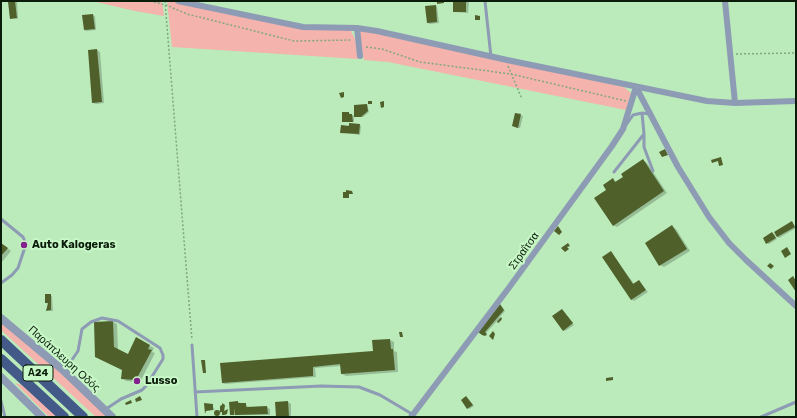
<!DOCTYPE html>
<meta charset="utf-8">
<style>
body{margin:0}
#map{position:relative;width:797px;height:418px;overflow:hidden;background:#bbebba;font-family:Rubik,sans-serif}
canvas{display:block}
.frame{position:absolute;inset:0;border:2px solid #0b1c0b;pointer-events:none}
</style>
<div id="map">
<canvas width="797" height="418"></canvas>
<div class="frame"></div>
</div>
<script>
const c = document.querySelector('canvas').getContext('2d');
c.lineJoin = 'round';
function fill(path, color) {
  c.fillStyle = color;
  c.fill(path, 'evenodd');
}
function toPath(rows) {
  const path = new Path2D();
  for (const r of rows) {
    if (r.length === 3) {
      path.moveTo(r[0] + r[2], r[1]);
      path.arc(r[0], r[1], r[2], 0, 2 * Math.PI);
      continue;
    }
    path.moveTo(r[0], r[1]);
    for (let i = 2; i < r.length; i += 2) path.lineTo(r[i], r[i + 1]);
  }
  return path;
}
function stroke(path, color, width, dash) {
  c.strokeStyle = color;
  c.lineWidth = width;
  c.lineCap = dash ? 'butt' : 'round';
  c.setLineDash(dash || []);
  c.stroke(path);
}
function write(font, color, halo, rows, align = 'center') {
  c.font = font + ' Rubik,sans-serif';
  c.lineWidth = 4;
  c.setLineDash([]);
  c.textBaseline = 'middle';
  c.strokeStyle = halo;
  c.fillStyle = color;
  for (const [text, x, y, turn = 0] of rows) {
    c.save();
    c.translate(x, y);
    c.rotate((+turn || 0) * Math.PI / 180);
    c.textAlign = isNaN(turn) ? turn : align;
    if (halo) c.strokeText(text, 0, 0);
    c.fillText(text, 0, 0);
    c.restore();
  }
}
const green = toPath([
 [92,1,162,1,164,16,135,11],
 [167,1,178,1,287,26,350,29,355,39,358,59,172,47],
 [357,30,393,35,624,87,631,93,626,110,388,62,364,60],
 [1,321,61,372,108,417,96,417,1,330],
 [15,383,29,387,58,417,49,417]
]);
const shadow = toPath([
 [8,1,17,1,18,19,10,18],
 [407,1,420,1,409,2],
 [453,1,469,1,468,13,454,12],
 [436,6,437,7,439,23,430,24,428,23],
 [93,15,95,16,96,30,86,31,85,30,83,16],
 [97,50,100,52,104,103,96,104,93,103],
 [367,105,369,112,363,117,355,117],
 [349,113,354,116,354,122,343,122],
 [515,114,523,116,520,128,514,127],
 [359,125,361,126,360,135,341,132,341,126],
 [643,160,647,163,667,193,617,227,613,225,607,190,613,180,617,182],
 [792,223,796,228,779,238,774,235,777,239,769,244,767,243,772,233,777,236],
 [672,227,676,229,690,251,664,267,660,265],
 [1,243,11,251,1,263],
 [611,253,635,285,639,282,648,292,634,301,631,299],
 [50,295,52,296,53,311,49,311,48,310,49,304,46,303],
 [501,306,505,311,499,318,502,320,499,323,497,321,486,333,487,336,480,332],
 [562,310,574,325,565,331,564,330],
 [113,322,117,324,118,350,128,355,136,339,154,348,152,352,155,353,140,382,126,381,122,378,123,370,100,359],
 [390,340,394,342,394,351,397,352,398,372,346,376,342,374,341,366,315,368,316,377,225,384,222,383,374,352],
 [466,397,474,406,469,409,468,408],
 [238,402,247,405,248,408,267,407,270,409,270,415,233,415,231,414],
 [288,402,291,404,291,417,277,417],
 [212,405,215,410,206,410],
 [221,406,225,406,224,412,227,412,227,414,223,415,223,411,219,415,215,414,216,410,221,410]
]);
const building = toPath([
 [8,1,15,1,17,18,10,19],
 [437,1,444,1,444,3,437,4],
 [450,1,466,1,466,12,453,12,453,2],
 [436,5,437,22,427,23,425,6],
 [93,14,95,29,84,30,82,15],
 [475,15,480,16,480,20,475,20],
 [97,49,102,102,92,103,88,50],
 [344,92,344,97,341,98,339,93],
 [368,101,372,101,372,104,368,104],
 [384,101,384,107,381,108,380,102],
 [367,104,368,111,361,117,354,117,354,105],
 [342,112,349,112,349,114,352,114,353,122,342,122],
 [515,113,521,114,518,128,512,126],
 [349,123,360,124,359,134,340,133,341,125,349,126],
 [665,149,668,155,662,157,659,152],
 [721,157,723,165,719,166,718,161,712,163,711,160],
 [643,159,664,191,613,226,594,198,606,190,603,185,613,178,615,182,623,177,621,174],
 [346,190,352,191,353,194,349,194,349,198,343,198,343,192,346,192],
 [792,221,795,227,777,237,774,232],
 [672,225,687,249,659,266,645,243],
 [558,226,562,232,559,235,554,231],
 [772,232,776,238,766,244,763,238],
 [1,243,8,248,1,256],
 [568,243,570,246,567,247,569,249,565,252,561,248],
 [787,247,791,254,785,258,781,251],
 [611,251,633,284,639,280,646,290,631,300,602,257],
 [770,263,774,266,771,269,767,266],
 [793,276,796,281,796,292,788,280],
 [45,294,51,294,51,310,46,311,48,303,45,303],
 [500,304,504,310,485,332,487,334,485,336,482,335,478,332],
 [562,309,573,323,563,331,552,316],
 [501,317,502,319,498,323,497,322],
 [113,321,114,347,128,354,136,337,150,345,148,349,152,350,136,380,121,379,122,370,95,357,94,322],
 [493,331,495,334,493,340,489,336],
 [399,332,402,332,403,337,400,337],
 [390,339,391,349,393,349,395,370,341,374,340,364,313,367,313,376,222,383,220,363,373,351,372,340],
 [201,360,205,360,206,373,203,373],
 [613,377,613,380,606,381,606,378],
 [140,396,142,400,136,402,135,399],
 [466,396,473,405,467,409,461,400],
 [131,400,132,403,126,405,125,403],
 [238,401,238,403,246,403,246,407,267,406,268,414,235,415,235,408,234,415,230,415,229,402],
 [288,401,289,417,276,417,275,402],
 [204,403,213,404,213,410,206,411,205,414],
 [222,403,225,405,224,411,228,409,227,414,224,415,222,415,222,412,220,412,220,406,222,405],
 [217,413,3]
]);
const path = toPath([
 [150,1,166,5,187,14,294,41,352,40],
 [165,1,192,340],
 [366,47,382,49,420,62,511,74,626,101],
 [736,54,796,53],
 [508,66,522,99]
]);
const service = toPath([
 [485,1,491,57],
 [626,125,633,115,642,113,650,114],
 [644,134,644,147,653,171],
 [614,172,644,134,642,113],
 [1,219,23,237,26,244,18,268,12,275,1,283],
 [192,345,197,417],
 [65,370,78,351,82,329,91,322,102,318,118,321,160,348,163,355,163,359,146,386,142,390,121,399,106,409],
 [195,392,321,386,359,387,380,395,412,414],
 [1,401,5,417],
 [761,417,796,402]
]);
const minor = toPath([
 [178,1,303,27,357,28,377,31,507,60,707,101,735,103,796,101],
 [725,1,735,103],
 [357,28,360,56],
 [636,87,678,167,709,217,729,243,746,260,796,306],
 [411,417,508,289,612,146,623,129,636,87]
]);
const tertiary = toPath([
 [1,318,64,371,112,417],
 [1,377,42,417]
]);
const trunk = toPath([
 [1,340,83,417],
 [1,359,64,417]
]);
const markers = [
 [24,245,4,"#83228c"],
 [137,381,4,"#83228c"]
];
const shields = [
 [38,373,30]
];
const shieldNames = [
 ["Α24",38,373]
];
const poiNames = [
 ["Auto Kalogeras",32,245],
 ["Lusso",145,381]
];
const streetNames = [
 ["Στραΐτσα",524,251,-54],
 ["Παράπλευρη Οδός",64,359,42]
];
fill(green, '#f4b3ad');
fill(shadow, '#0003');
fill(building, '#4f602a');
stroke(path, '#81a781', 1.5, [2, 2]);
stroke(service, '#8e9bb4', 3);
stroke(minor, '#8e9bb4', 6);
stroke(tertiary, '#8e9bb4', 8);
stroke(trunk, '#435a89', 10);
for (const [x, y, r, color] of markers) {
  const dot = new Path2D();
  dot.arc(x, y, r, 0, 2 * Math.PI);
  c.fillStyle = color;
  c.fill(dot);
  stroke(dot, '#c8f8c7', 1.5);
}
for (const [x, y, w] of shields) {
  const box = new Path2D();
  box.roundRect(x - w / 2, y - 8, w, 16, 3);
  c.fillStyle = '#c8f8c7';
  c.fill(box);
  stroke(box, '#0b1c0b', 1);
}
write('bold 10px', '#0b1c0b', null, shieldNames);
write('bold 11px', '#0b1c0b', '#c8f8c7', poiNames, 'left');
write('11px', '#0b1c0b', '#c8f8c7', streetNames);
</script>
